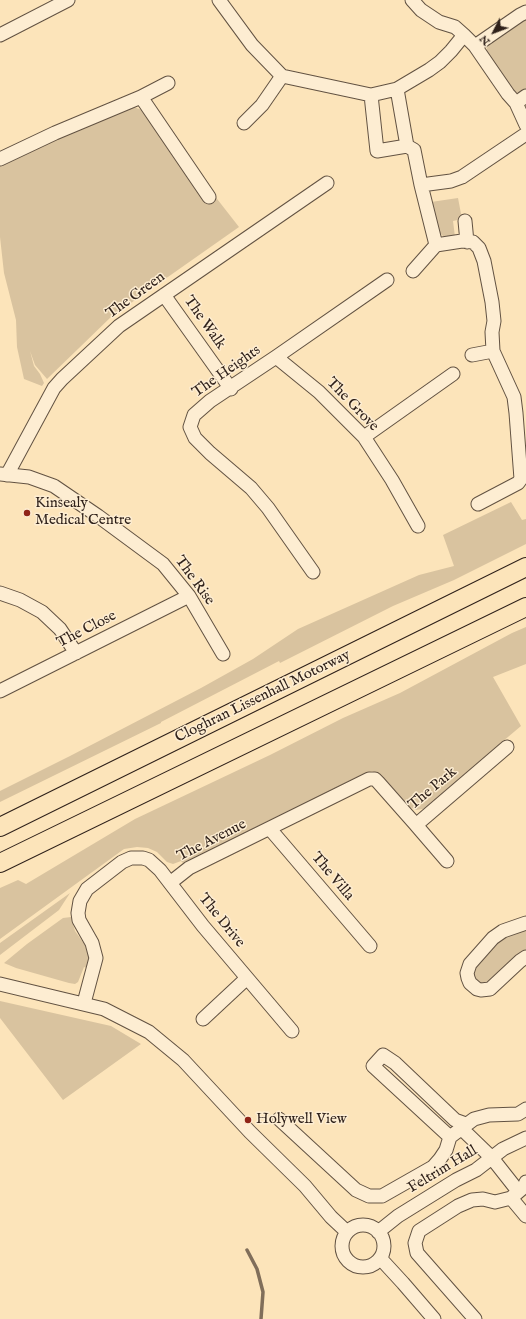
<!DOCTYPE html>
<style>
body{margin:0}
#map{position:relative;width:526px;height:1319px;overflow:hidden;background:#fce4ba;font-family:"IM FELL English",serif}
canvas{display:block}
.north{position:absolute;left:474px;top:12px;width:40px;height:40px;-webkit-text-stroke:3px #fdedd2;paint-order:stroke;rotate:228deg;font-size:11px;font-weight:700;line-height:16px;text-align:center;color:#2f211a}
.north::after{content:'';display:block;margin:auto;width:14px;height:18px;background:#2f211a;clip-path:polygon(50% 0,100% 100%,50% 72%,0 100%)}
</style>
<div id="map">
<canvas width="526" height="1319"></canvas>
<div class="north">N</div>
</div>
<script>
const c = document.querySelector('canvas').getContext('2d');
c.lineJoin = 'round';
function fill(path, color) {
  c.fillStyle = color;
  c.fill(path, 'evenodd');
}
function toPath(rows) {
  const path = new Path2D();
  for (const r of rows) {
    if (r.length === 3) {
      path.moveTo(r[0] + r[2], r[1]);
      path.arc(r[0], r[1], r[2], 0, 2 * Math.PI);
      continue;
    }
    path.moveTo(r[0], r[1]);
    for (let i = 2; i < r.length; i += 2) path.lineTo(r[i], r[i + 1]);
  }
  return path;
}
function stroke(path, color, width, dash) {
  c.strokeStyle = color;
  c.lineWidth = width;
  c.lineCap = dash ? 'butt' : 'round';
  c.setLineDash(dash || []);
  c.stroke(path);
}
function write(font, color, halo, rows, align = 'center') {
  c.font = font + ' "IM FELL English",serif';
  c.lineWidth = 3;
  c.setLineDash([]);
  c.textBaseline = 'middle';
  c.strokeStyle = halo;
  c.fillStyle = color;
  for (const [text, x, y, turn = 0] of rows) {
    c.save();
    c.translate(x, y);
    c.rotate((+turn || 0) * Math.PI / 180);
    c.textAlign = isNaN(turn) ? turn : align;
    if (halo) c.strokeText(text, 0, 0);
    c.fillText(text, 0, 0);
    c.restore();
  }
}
const green = toPath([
 [526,19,526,89,520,93,515,92,486,52,488,44],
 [131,106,142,110,203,200,214,195,239,227,111,317,47,379,35,365,30,351,34,366,40,374,44,383,42,386,24,379,17,347,16,320,4,273,0,237,0,163],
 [458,198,462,219,453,221,455,237,445,238,437,230,431,202],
 [511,502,522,520,526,519,526,544,454,580,393,606,280,663,279,661,161,722,161,723,0,802,0,791,70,756,201,688,253,659,298,629,419,575,454,566,443,535],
 [526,627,526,664,493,677,521,726,489,753,489,756,429,808,416,810,408,806,381,776,372,771,361,775,183,863,181,861,173,864,167,862,157,852,148,848,137,847,124,849,0,939,0,888,18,880,26,884,135,819,270,755,343,718,400,693,512,633],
 [70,893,59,910,0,955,0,943],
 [71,917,75,931,85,945,89,958,87,968,84,967,78,982,75,984,69,983,16,968,4,963,27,944,63,918],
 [526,928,526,951,489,985,477,983,472,974,474,969,493,945,508,933],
 [0,1001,111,1026,141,1044,63,1100,0,1018]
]);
const stream = toPath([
 [247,1250,257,1269,263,1292,261,1319]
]);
const minor = toPath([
 [219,0,252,45,282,76,371,95,397,89,429,70,440,62,451,51,464,35,475,46,508,94,516,103,526,96],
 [412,0,421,10,439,22,455,27,464,35],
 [0,35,68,0],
 [475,46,520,15,526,12],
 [371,95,377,151,407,146,397,89],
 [141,97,168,83],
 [516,103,526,125],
 [244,123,262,105,282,76],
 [407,146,414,150,421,185,451,181,462,177,526,134],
 [0,159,55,133,141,97,209,197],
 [465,221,467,242],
 [436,245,462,241,473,242,479,248,484,261,492,302,494,321,492,332,493,351,514,397,516,413,521,479,518,483,478,504],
 [413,271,436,245,421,185],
 [164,295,231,389],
 [472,355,493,351],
 [276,357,319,392,364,437,392,480,418,526],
 [364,437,453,374],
 [0,474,29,477,54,486,98,516,163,564,189,596,223,654],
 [7,475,54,388,62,379,119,326,327,183],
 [313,572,268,508,251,488,210,453,195,438,190,427,194,415,210,401,276,357,387,280],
 [0,593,20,600,42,612,60,629,76,653],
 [0,691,189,596],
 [270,829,370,946],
 [447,861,416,825,507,747],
 [170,883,189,868,369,779,375,779,378,782,416,825],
 [526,923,503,931,493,938,470,964,467,973,468,978,470,983,477,989,481,990,490,989,520,961,526,957],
 [0,984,104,1009,149,1032,183,1060,250,1132,305,1186,331,1217,347,1232],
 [84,1003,96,958,92,943,79,920,78,913,80,901,87,889,122,862,131,858,143,858,149,860,160,870,203,926,292,1031],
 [203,1019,247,978],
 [279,1119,356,1190,369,1196,382,1196,433,1167,440,1159,446,1150,450,1137,474,1119,489,1115,518,1114,526,1109],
 [461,1128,492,1158,518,1191],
 [450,1137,373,1066,383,1055,395,1063,455,1120,466,1124],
 [511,1198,526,1216],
 [363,1246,21],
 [378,1232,398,1216,456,1180,476,1170,503,1149,526,1138],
 [380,1258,403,1283,434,1319],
 [475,1319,417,1253,415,1243,419,1231,458,1206,472,1200,483,1199,495,1202,511,1198,524,1187,526,1182]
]);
const highway = toPath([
 [0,827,526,567],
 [0,863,526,607]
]);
const markers = [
 [27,513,4,"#8f2418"],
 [248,1120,4,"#8f2418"]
];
const streetNames = [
 ["The Green",136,296,-36],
 ["The Walk",204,323,55],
 ["The Heights",227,372,-35],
 ["The Grove",352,405,46],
 ["The Rise",194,581,54],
 ["The Close",87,630,-27],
 ["Cloghran Lissenhall Motorway",263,697,-26],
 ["The Park",433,789,-40],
 ["The Avenue",212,841,-27],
 ["The Villa",332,877,50],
 ["The Drive",221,921,51],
 ["Feltrim Hall",443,1170,-31]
];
const poiNames = [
 ["Kinsealy",35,504],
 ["Medical Centre",35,521],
 ["Holywell View",256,1120]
];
fill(green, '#d9c39f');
stroke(stream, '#806e5a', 3.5);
stroke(minor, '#625242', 15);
stroke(highway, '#2f211a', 20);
stroke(minor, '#fdedd2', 13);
stroke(highway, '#fce4ba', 18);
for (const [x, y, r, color] of markers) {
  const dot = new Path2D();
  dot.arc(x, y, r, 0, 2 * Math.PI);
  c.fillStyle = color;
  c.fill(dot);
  stroke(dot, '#fdedd2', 1.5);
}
write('15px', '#2f211a', '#fdedd2', streetNames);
write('15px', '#2f211a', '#fdedd2', poiNames, 'left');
</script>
